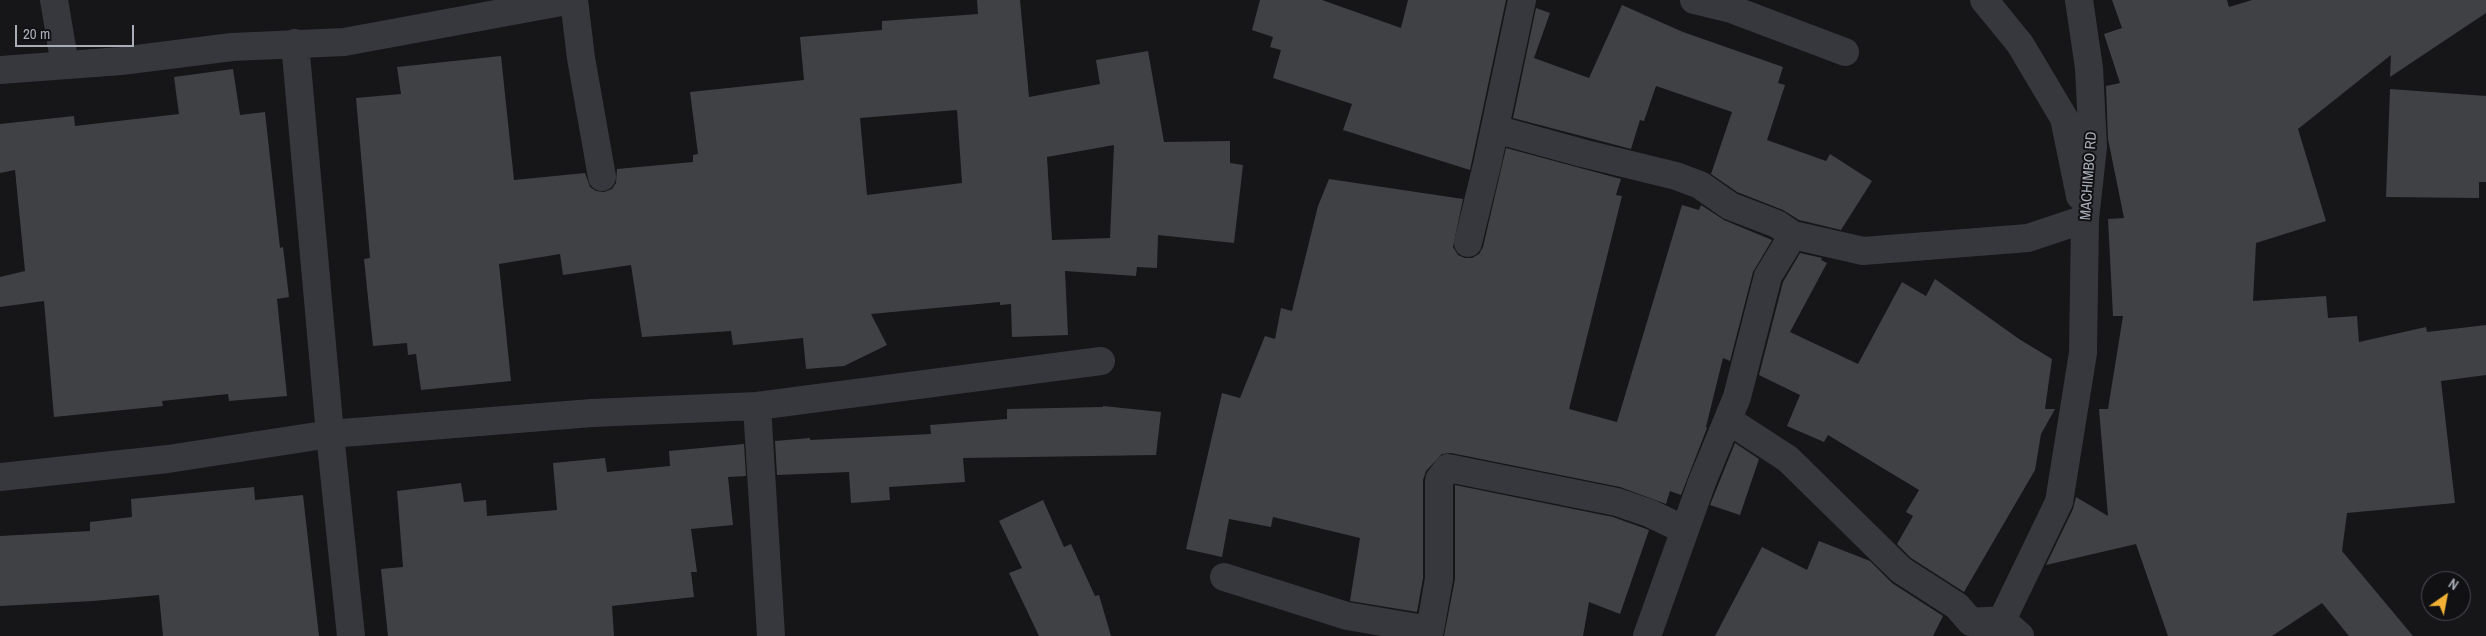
<!DOCTYPE html>
<style>
body{margin:0}
#map{position:relative;width:2486px;height:636px;overflow:hidden;background:#161618;font-family:"Archivo Narrow",sans-serif}
canvas{display:block}
.north{position:absolute;left:2421px;top:571px;width:50px;height:50px;box-sizing:border-box;background:#111113;border:1px solid #4d4f55;border-radius:50%;rotate:33deg;font-size:14px;font-weight:700;line-height:20px;text-align:center;color:#a8adb8}
.north::after{content:'';display:block;margin:auto;width:18px;height:22px;background:#f2b134;clip-path:polygon(50% 0,100% 100%,50% 72%,0 100%)}
.scale{position:absolute;left:15px;top:25px;width:119px;height:22px;box-sizing:border-box;border:2px solid #a8adb8;border-top:0;padding-left:6px;font-size:15px;line-height:18px;white-space:nowrap;color:#a8adb8;-webkit-text-stroke:4px #111113;paint-order:stroke}
</style>
<div id="map">
<canvas width="2486" height="636"></canvas>
<div class="north">N</div>
<div class="scale">20 m</div>
</div>
<script>
const c = document.querySelector('canvas').getContext('2d');
c.lineJoin = 'round';
function fill(path, color) {
  c.fillStyle = color;
  c.fill(path, 'evenodd');
}
function toPath(rows) {
  const path = new Path2D();
  for (const r of rows) {
    path.moveTo(r[0], r[1]);
    for (let i = 2; i < r.length; i += 2) path.lineTo(r[i], r[i + 1]);
  }
  return path;
}
function stroke(path, color, width, dash) {
  c.strokeStyle = color;
  c.lineWidth = width;
  c.lineCap = dash ? 'butt' : 'round';
  c.setLineDash(dash || []);
  c.stroke(path);
}
function write(font, color, halo, rows, align = 'center') {
  c.font = font + ' "Archivo Narrow",sans-serif';
  c.lineWidth = 4;
  c.setLineDash([]);
  c.textBaseline = 'middle';
  c.strokeStyle = halo;
  c.fillStyle = color;
  for (const [text, x, y, turn = 0] of rows) {
    c.save();
    c.translate(x, y);
    c.rotate((+turn || 0) * Math.PI / 180);
    c.textAlign = isNaN(turn) ? turn : align;
    if (halo) c.strokeText(text, 0, 0);
    c.fillText(text, 0, 0);
    c.restore();
  }
}
const building = toPath([
 [977,0,1020,0,1029,97,1100,84,1096,60,1148,51,1164,142,1230,141,1230,163,1243,165,1234,243,1158,235,1157,268,1137,267,1136,276,1065,271,1068,335,1012,337,1011,304,1000,305,1000,302,871,314,887,345,844,366,806,369,803,338,733,345,731,331,642,337,631,265,563,275,560,254,499,264,511,381,421,390,416,354,408,355,407,343,373,346,364,259,370,258,356,98,401,94,397,67,501,56,514,180,585,173,590,187,596,191,604,192,612,189,616,183,617,169,693,162,693,155,698,154,690,92,804,80,800,37,882,30,882,21,978,14],
 [957,110,962,183,867,195,860,118],
 [1114,145,1110,238,1052,240,1047,157],
 [1260,0,1322,0,1401,28,1408,0,1506,0,1470,170,1343,130,1352,104,1273,78,1281,50,1270,47,1273,37,1252,30],
 [2112,0,2227,0,2229,7,2252,0,2486,0,2486,13,2390,77,2391,55,2298,129,2326,221,2256,243,2253,301,2326,296,2328,318,2357,316,2359,342,2426,327,2427,332,2486,325,2486,375,2441,381,2455,503,2347,513,2342,551,2413,636,2349,636,2322,603,2272,636,2168,636,2136,544,2046,565,2073,509,2076,497,2108,516,2099,409,2108,409,2123,316,2113,316,2108,219,2124,218,2108,139,2106,86,2120,83,2104,34,2122,28],
 [1622,5,1683,32,1783,67,1778,83,1785,85,1767,140,1826,161,1830,154,1872,181,1841,230,1799,220,1783,210,1737,192,1711,174,1732,112,1656,86,1644,121,1640,120,1631,149,1513,118,1536,8,1550,13,1534,58,1589,78],
 [233,69,240,115,265,112,280,248,283,247,289,297,277,299,287,396,229,401,228,394,162,401,163,406,54,417,44,301,0,307,0,277,25,271,15,170,0,173,0,124,74,116,75,126,179,114,174,77],
 [2390,89,2486,96,2486,182,2479,182,2479,198,2386,197],
 [1506,148,1621,179,1616,195,1622,196,1569,409,1617,422,1682,205,1699,210,1701,205,1724,220,1772,240,1753,272,1730,361,1723,358,1706,427,1707,428,1681,495,1670,491,1666,504,1620,487,1451,453,1442,454,1426,471,1423,480,1423,578,1417,612,1350,601,1360,538,1273,517,1271,527,1229,519,1222,557,1186,549,1222,393,1240,398,1265,336,1275,339,1281,308,1292,311,1318,206,1329,179,1463,199,1453,247,1458,255,1465,258,1472,258,1479,254,1483,247],
 [1800,253,1822,258,1821,260,1827,263,1790,332,1858,364,1902,282,1926,296,1935,279,2019,339,2052,359,2045,409,2055,409,2041,434,2035,470,1964,592,1911,558,1897,544,1913,516,1906,512,1919,490,1828,435,1824,442,1787,426,1800,395,1759,375,1783,282],
 [1103,406,1161,412,1156,455,963,458,965,482,889,487,890,500,851,503,849,472,777,475,775,441,810,438,810,440,931,434,930,425,1007,419,1007,409,1103,407],
 [1735,443,1759,459,1740,515,1710,505],
 [744,444,746,476,728,477,733,525,691,529,697,572,691,572,694,597,612,606,614,636,388,636,381,569,403,567,397,491,461,483,464,502,486,500,487,516,557,510,553,463,605,458,607,472,670,466,669,451],
 [1455,485,1613,517,1649,530,1620,614,1589,602,1583,636,1444,636,1455,579],
 [254,487,255,500,303,495,319,636,163,636,159,595,93,601,0,606,0,536,90,531,90,522,132,517,131,499],
 [1043,500,1064,547,1071,544,1095,596,1099,595,1111,636,1039,636,1009,573,1022,568,999,521],
 [1819,541,1870,561,1892,583,1943,616,1933,636,1715,636,1762,547,1807,570]
]);
const minor = toPath([
 [54,0,65,65],
 [574,0,581,58,602,177],
 [1694,0,1731,9,1845,52],
 [1984,0,2020,44,2064,118,2080,196],
 [295,43,330,434,351,636],
 [0,70,121,61,232,47,344,42,572,0],
 [1495,129,1582,153,1676,176,1700,185,1730,206,1777,224,1793,235,1863,251,2028,238,2085,219],
 [1468,243,1487,165,1522,0],
 [757,406,771,636],
 [1728,420,1788,459,1901,570,1957,606,1971,622,2002,620,2020,636],
 [0,477,168,459,330,434,592,413,757,406,1101,361],
 [1224,577,1347,616,1430,630,1439,579,1439,480,1448,468,1617,502,1649,513,1685,530],
 [1647,636,1702,482,1737,397,1768,276,1793,235],
 [1989,636,2002,620,2059,502,2083,353,2085,219,2093,147,2089,68,2079,0]
]);
const streetNames = [
 ["MACHIMBO RD",2089,176,-86]
];
fill(building, '#404145');
stroke(minor, '#37383d', 28);
write('15px', '#a8adb8', '#111113', streetNames);
</script>
